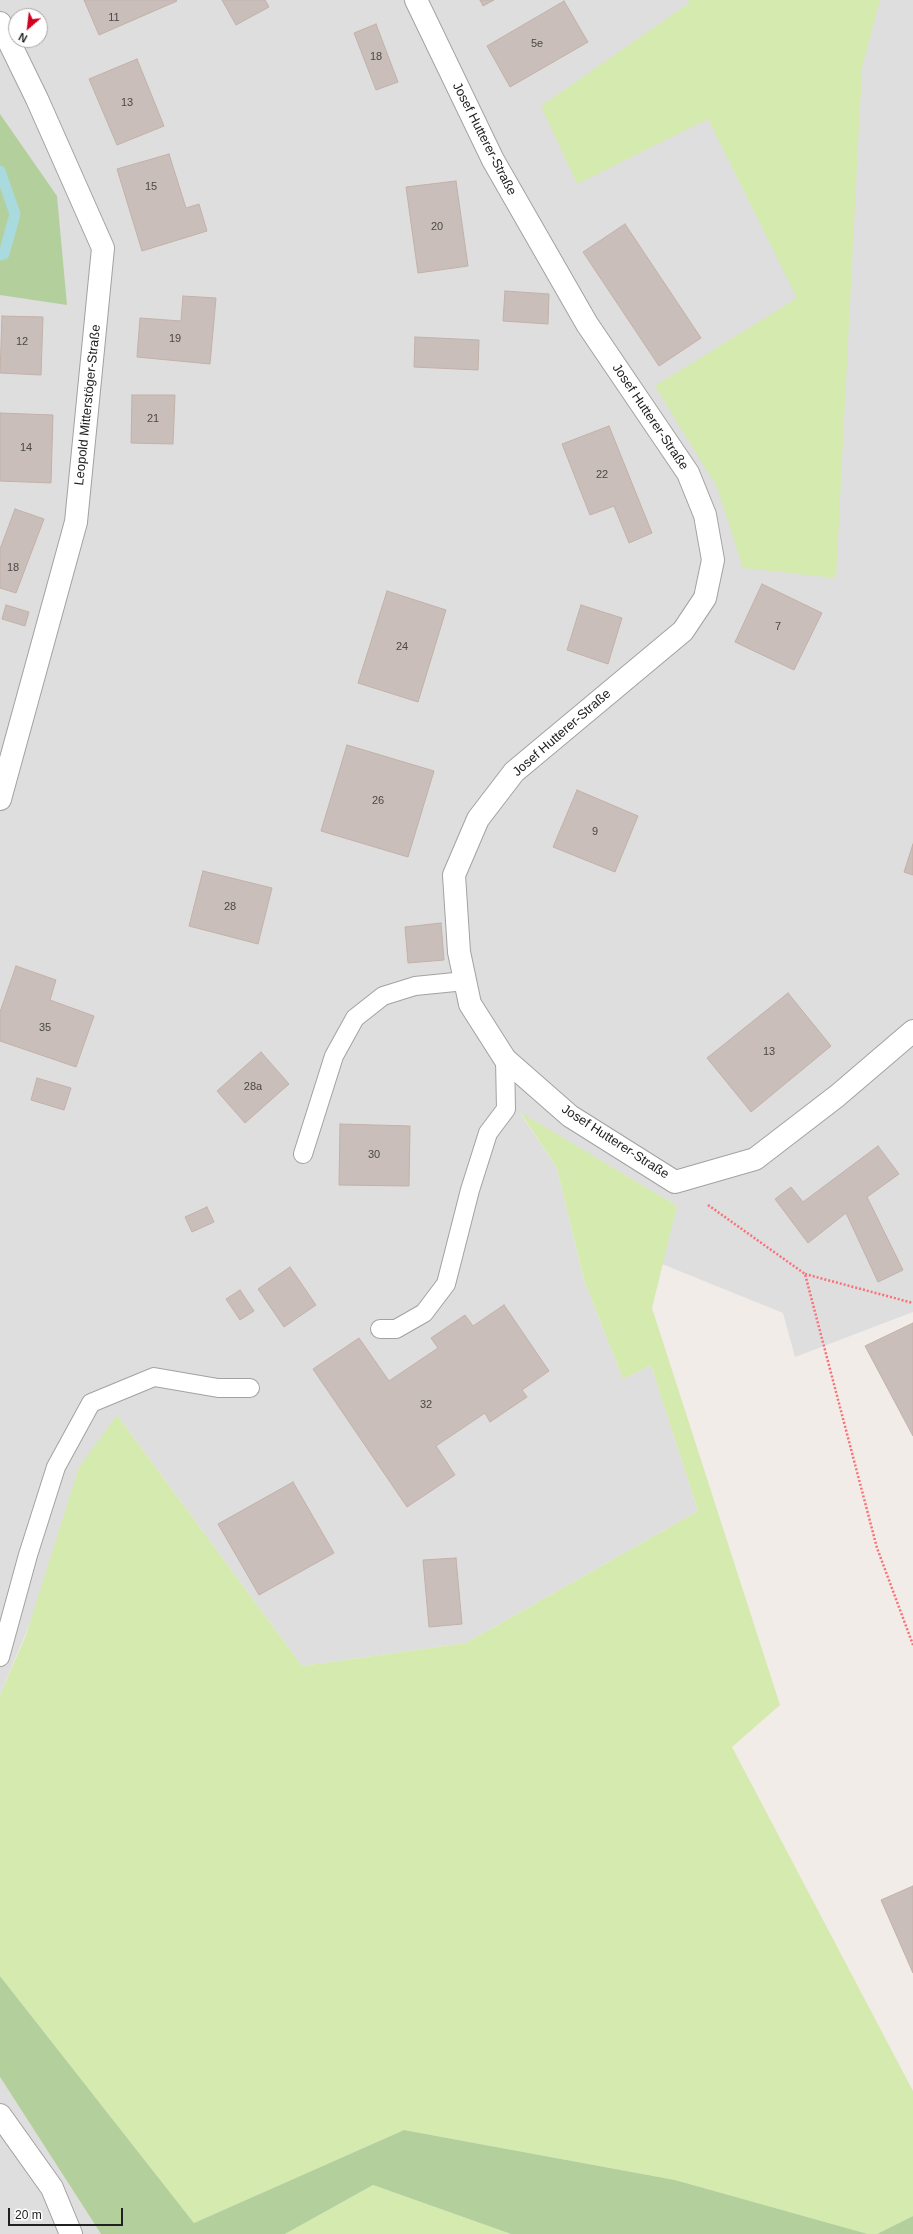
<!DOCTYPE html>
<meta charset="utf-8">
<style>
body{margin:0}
#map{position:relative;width:913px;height:2234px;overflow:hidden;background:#f1ece7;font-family:Helvetica,sans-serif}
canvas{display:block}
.north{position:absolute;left:8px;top:8px;width:40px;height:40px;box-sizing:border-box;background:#fff;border:1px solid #a6a6a6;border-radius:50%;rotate:208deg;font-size:11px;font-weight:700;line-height:16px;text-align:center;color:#212121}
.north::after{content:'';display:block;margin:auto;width:14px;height:18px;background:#d1001f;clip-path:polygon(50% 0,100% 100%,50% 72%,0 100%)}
.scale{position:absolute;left:8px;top:2208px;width:115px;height:18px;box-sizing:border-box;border:2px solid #212121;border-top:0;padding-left:5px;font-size:12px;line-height:14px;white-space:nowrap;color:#212121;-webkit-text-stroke:3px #fff;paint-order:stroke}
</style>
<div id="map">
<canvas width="913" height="2234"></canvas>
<div class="north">N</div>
<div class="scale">20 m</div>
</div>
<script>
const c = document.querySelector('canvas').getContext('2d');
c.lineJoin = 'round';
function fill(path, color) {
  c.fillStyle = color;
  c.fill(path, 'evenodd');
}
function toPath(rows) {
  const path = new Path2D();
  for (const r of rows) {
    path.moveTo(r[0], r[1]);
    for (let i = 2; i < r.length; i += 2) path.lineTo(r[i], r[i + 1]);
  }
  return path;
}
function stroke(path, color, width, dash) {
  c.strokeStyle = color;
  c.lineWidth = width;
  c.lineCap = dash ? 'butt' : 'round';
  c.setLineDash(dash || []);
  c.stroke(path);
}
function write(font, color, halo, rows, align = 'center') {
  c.font = font + ' Helvetica,sans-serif';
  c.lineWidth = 3;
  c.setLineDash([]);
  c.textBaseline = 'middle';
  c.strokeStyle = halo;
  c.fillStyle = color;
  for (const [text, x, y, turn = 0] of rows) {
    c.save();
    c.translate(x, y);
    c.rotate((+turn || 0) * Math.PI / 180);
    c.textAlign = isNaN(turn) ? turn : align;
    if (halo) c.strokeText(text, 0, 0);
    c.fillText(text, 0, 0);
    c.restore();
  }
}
const residential = toPath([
 [0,0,913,0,913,1312,795,1357,783,1313,662,1264,677,1206,520,1113,557,1168,584,1280,623,1379,651,1365,698,1511,466,1643,302,1666,117,1415,0,1695],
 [16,16,40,16,40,40,16,40],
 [0,2077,101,2234,0,2234]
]);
const grass = toPath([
 [688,0,880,0,862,68,836,578,743,568,717,487,655,386,797,298,708,119,577,184,541,106,689,3],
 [520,1112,677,1206,652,1308,780,1705,732,1747,913,2091,913,2216,877,2234,868,2234,675,2180,404,2130,194,2223,0,1976,0,1695,26,1635,79,1467,117,1415,302,1666,466,1643,698,1511,651,1365,623,1379,584,1280,557,1168],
 [373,2185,511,2234,285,2234]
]);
const forest = toPath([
 [0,114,57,196,67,305,0,295],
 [0,1976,194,2223,404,2130,675,2180,868,2234,511,2234,373,2185,285,2234,101,2234,0,2077],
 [913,2216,913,2234,877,2234]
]);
const stream = toPath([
 [0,171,15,214,4,254,0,255]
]);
const building = toPath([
 [84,0,176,0,177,1,99,35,84,0],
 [222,0,265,0,269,7,236,25,222,0],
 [480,0,494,0,483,6,480,0],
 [564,1,588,42,510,87,487,46,564,1],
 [376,24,398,82,376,90,354,33,376,24],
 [137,59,164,126,117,145,89,79,137,59],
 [169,154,186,208,199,204,207,231,142,251,117,169,169,154],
 [456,181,468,266,418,273,406,187,456,181],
 [625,224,701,338,659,366,583,252,625,224],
 [505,291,549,294,548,324,503,321,505,291],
 [183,296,216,298,210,364,137,357,140,318,181,321,183,296],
 [2,316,43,317,41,375,0,373,2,316],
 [415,337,479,340,478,370,414,367,415,337],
 [132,395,175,395,173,444,131,443,132,395],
 [0,413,53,415,51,483,0,481,0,413],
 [609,426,652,533,629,543,614,506,590,515,562,444,609,426],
 [15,509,44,519,16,593,0,588,0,549,15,509],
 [762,584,822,613,794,670,735,642,762,584],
 [387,591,446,610,418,702,358,683,387,591],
 [6,605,29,612,25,626,2,619,6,605],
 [581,605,622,618,608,664,567,650,581,605],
 [347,745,434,771,408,857,321,831,347,745],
 [577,790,638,816,615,872,553,847,577,790],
 [913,844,913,875,904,872,913,844],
 [203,871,272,888,258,944,189,926,203,871],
 [441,923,444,960,408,963,405,927,441,923],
 [16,966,56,980,50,1000,94,1016,76,1067,0,1041,0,1012,16,966],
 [788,993,831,1046,751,1112,707,1058,788,993],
 [261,1052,289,1084,245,1123,217,1091,261,1052],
 [37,1078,71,1088,64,1110,31,1100,37,1078],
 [340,1124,410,1126,409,1186,339,1185,340,1124],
 [878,1146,899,1174,867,1197,903,1270,878,1282,846,1213,808,1243,775,1199,791,1187,803,1202,878,1146],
 [207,1207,214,1222,192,1232,185,1217,207,1207],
 [290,1267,316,1305,284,1327,258,1289,290,1267],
 [240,1290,254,1311,240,1320,226,1299,240,1290],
 [504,1305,549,1371,522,1390,527,1397,490,1422,485,1413,436,1446,455,1475,407,1507,313,1369,359,1338,389,1381,438,1348,431,1338,465,1315,473,1326,504,1305],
 [913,1323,913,1436,865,1346,913,1323],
 [293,1482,334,1553,259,1595,218,1524,293,1482],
 [456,1558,462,1624,429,1627,423,1560,456,1558],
 [913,1886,913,1973,881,1900,913,1886]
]);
const path = toPath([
 [708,1205,805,1274,877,1548,913,1645],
 [805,1274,913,1303]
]);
const service = toPath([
 [303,1154,334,1056,355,1018,383,996,415,986,465,981],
 [380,1329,396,1329,424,1313,446,1284,470,1190,488,1133,506,1109,505,1059],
 [0,1657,28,1555,56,1467,91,1403,154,1377,218,1388,250,1388]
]);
const minor = toPath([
 [416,0,493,160,587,324,688,473,705,515,713,560,705,598,683,631,514,772,478,819,454,875,459,952,470,1004,505,1059,570,1116,675,1182,755,1159,837,1096,913,1031],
 [0,23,37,99,103,248,76,522,0,799],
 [0,2115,52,2188,71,2234]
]);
const numberNames = [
 ["11",114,18],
 ["5e",537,44],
 ["18",376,57],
 ["13",127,103],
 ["15",151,187],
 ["20",437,227],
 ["19",175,339],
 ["12",22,342],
 ["21",153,419],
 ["14",26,448],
 ["22",602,475],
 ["18",13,568],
 ["7",778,627],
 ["24",402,647],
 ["26",378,801],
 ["9",595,832],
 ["28",230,907],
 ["35",45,1028],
 ["13",769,1052],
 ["28a",253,1087],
 ["30",374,1155],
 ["32",426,1405]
];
const streetNames = [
 ["Josef Hutterer-Straße",484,139,63],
 ["Leopold Mitterstöger-Straße",88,405,-84],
 ["Josef Hutterer-Straße",650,417,56],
 ["Josef Hutterer-Straße",562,733,-41],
 ["Josef Hutterer-Straße",615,1142,33]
];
fill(residential, '#dfdede');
fill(grass, '#d5eaae');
fill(forest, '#b3d09c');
stroke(stream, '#a8dade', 11);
fill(building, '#c9beba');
stroke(building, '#c3b1a9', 1);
stroke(service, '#a2a2a2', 20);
stroke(minor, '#a2a2a2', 24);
stroke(path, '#fa7076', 2.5, [2, 2]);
stroke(service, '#fff', 18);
stroke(minor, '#fff', 22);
write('11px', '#4b4847', null, numberNames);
write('13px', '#212121', '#fff', streetNames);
</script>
